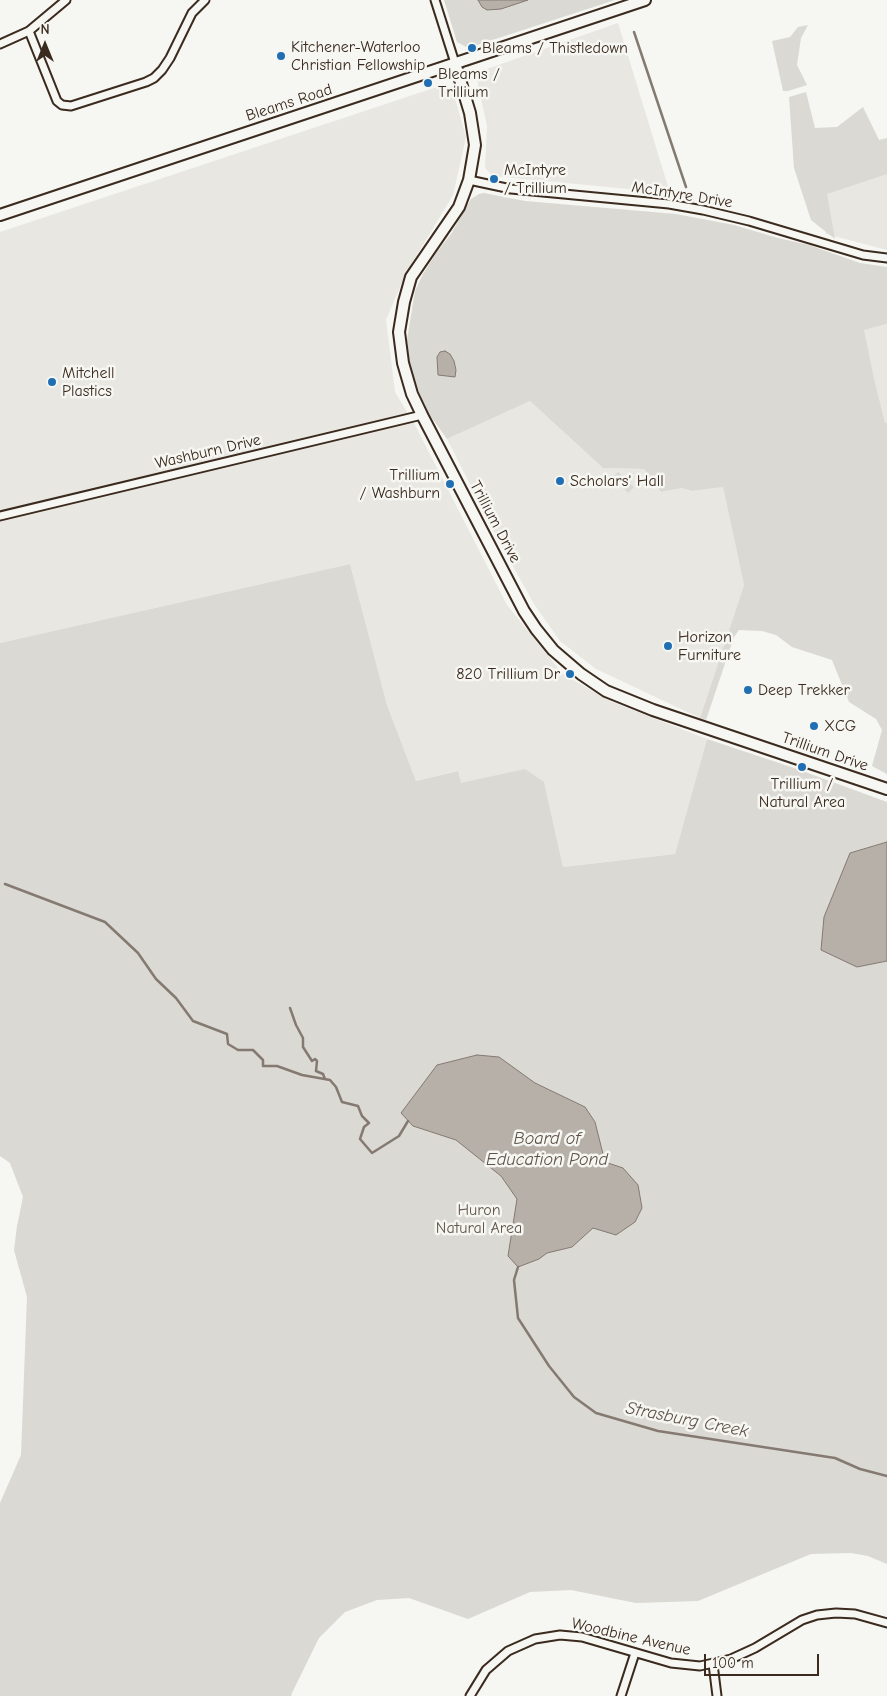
<!DOCTYPE html>
<style>
body{margin:0}
#map{position:relative;width:887px;height:1696px;overflow:hidden;background:#f6f6f2;font-family:"Comic Neue",sans-serif}
canvas{display:block}
.north{position:absolute;left:20px;top:20px;width:50px;height:50px;-webkit-text-stroke:4px #f6f6f2;paint-order:stroke;rotate:0deg;font-size:14px;font-weight:700;line-height:20px;text-align:center;color:#3b2a1e}
.north::after{content:'';display:block;margin:auto;width:18px;height:22px;background:#3b2a1e;clip-path:polygon(50% 0,100% 100%,50% 72%,0 100%)}
.scale{position:absolute;left:704px;top:1654px;width:115px;height:22px;box-sizing:border-box;border:2px solid #3b2a1e;border-top:0;padding-left:6px;font-size:15px;line-height:18px;white-space:nowrap;color:#3b2a1e;-webkit-text-stroke:4px #f6f6f2;paint-order:stroke}
</style>
<div id="map">
<canvas width="887" height="1696"></canvas>
<div class="north">N</div>
<div class="scale">100 m</div>
</div>
<script>
const c = document.querySelector('canvas').getContext('2d');
c.lineJoin = 'round';
function fill(path, color) {
  c.fillStyle = color;
  c.fill(path, 'evenodd');
}
function toPath(rows) {
  const path = new Path2D();
  for (const r of rows) {
    path.moveTo(r[0], r[1]);
    for (let i = 2; i < r.length; i += 2) path.lineTo(r[i], r[i + 1]);
  }
  return path;
}
function stroke(path, color, width, dash) {
  c.strokeStyle = color;
  c.lineWidth = width;
  c.lineCap = dash ? 'butt' : 'round';
  c.setLineDash(dash || []);
  c.stroke(path);
}
function write(font, color, halo, rows, align = 'center') {
  c.font = font + ' "Comic Neue",sans-serif';
  c.lineWidth = 5;
  c.setLineDash([]);
  c.textBaseline = 'middle';
  c.strokeStyle = halo;
  c.fillStyle = color;
  for (const [text, x, y, turn = 0] of rows) {
    c.save();
    c.translate(x, y);
    c.rotate((+turn || 0) * Math.PI / 180);
    c.textAlign = isNaN(turn) ? turn : align;
    if (halo) c.strokeText(text, 0, 0);
    c.fillText(text, 0, 0);
    c.restore();
  }
}
const built = toPath([
 [618,23,670,193,493,176,485,168,487,126,477,80,484,70],
 [440,86,454,95,466,137,453,195,406,273,386,320,395,392,415,425,507,605,563,674,610,701,707,739,675,854,563,867,544,782,460,783,457,771,416,781,387,705,350,564,0,643,0,232],
 [887,158,887,250,826,234,815,179],
 [887,324,887,424,883,425,863,330],
 [530,401,603,468,644,469,661,492,682,488,692,491,723,487,744,585,700,718,596,669,560,641,534,604,500,543,447,439]
]);
const green = toPath([
 [444,0,615,0,468,48,457,42],
 [808,25,801,38,797,65,807,85,788,91,783,91,772,41,790,37,798,27],
 [806,92,815,128,837,127,863,107,879,140,887,138,887,174,827,194,835,239,811,220,794,168,789,97],
 [484,193,525,201,676,214,734,225,778,238,809,245,860,263,887,267,887,324,864,330,874,379,885,423,887,423,887,774,872,766,882,730,876,719,849,702,832,660,792,647,776,635,762,631,739,630,734,637,706,720,700,718,744,585,723,487,692,491,682,488,661,492,644,469,603,468,530,401,447,439,429,414,413,379,409,359,407,340,415,291,423,274,437,252,451,234,471,199,479,194],
 [618,472,634,487,628,493,613,477],
 [350,564,387,705,416,781,458,771,461,783,525,769,544,782,563,867,675,854,707,739,797,769,887,802,887,1564,868,1556,851,1553,811,1554,698,1601,636,1603,571,1590,530,1592,468,1619,409,1598,377,1600,345,1612,319,1638,291,1695,292,1696,0,1696,0,1503,21,1455,27,1297,14,1250,17,1226,23,1197,10,1163,0,1156,0,643]
]);
const water = toPath([
 [478,0,528,0,501,9,487,10,482,7,478,0],
 [445,351,450,354,454,361,456,370,455,377,438,375,437,357,440,352,445,351],
 [887,842,887,961,857,967,821,950,824,917,850,853,887,842],
 [477,1055,499,1057,535,1083,585,1107,595,1122,605,1162,623,1168,638,1185,642,1208,635,1222,616,1235,593,1228,572,1247,547,1253,539,1259,518,1267,508,1256,517,1199,501,1176,456,1140,413,1126,401,1113,437,1065,477,1055]
]);
const stream = toPath([
 [634,32,686,187],
 [5,884,105,922,138,953,156,979,176,998,193,1021,227,1034,228,1044,238,1050,253,1050,263,1060,263,1066,277,1066,302,1075,330,1080,336,1087,342,1102,358,1106,362,1116,369,1123,364,1127,360,1139,372,1153,399,1136,408,1121],
 [290,1008,296,1025,303,1038,303,1047,312,1061,315,1059,317,1061,316,1071,323,1074,325,1079],
 [518,1267,514,1280,518,1318,549,1366,574,1397,596,1413,658,1431,835,1458,860,1469,887,1476]
]);
const street = toPath([
 [435,0,455,63],
 [29,31,57,101,62,105,71,106,146,82,154,78,162,70,170,58,192,13,205,0],
 [0,44,29,31,66,0],
 [469,180,511,189,669,204,703,210,749,221,863,255,887,258],
 [0,516,422,415],
 [713,1664,717,1696],
 [470,1696,486,1670,508,1651,535,1639,560,1635,582,1637,671,1663,700,1666,731,1659,755,1648,802,1620,817,1615,836,1613,855,1614,887,1623],
 [621,1696,635,1653]
]);
const secondary = toPath([
 [455,63,470,113,475,145,469,180,459,207,411,277,404,302,399,332,403,363,412,394,422,415,524,611,536,629,553,650,581,674,606,691,653,710,887,789],
 [0,215,645,0]
]);
const markers = [
 [472,48,5,"#1f6fb2"],
 [281,56,5,"#1f6fb2"],
 [428,83,5,"#1f6fb2"],
 [494,179,5,"#1f6fb2"],
 [52,382,5,"#1f6fb2"],
 [560,481,5,"#1f6fb2"],
 [450,484,5,"#1f6fb2"],
 [668,646,5,"#1f6fb2"],
 [570,674,5,"#1f6fb2"],
 [748,690,5,"#1f6fb2"],
 [814,726,5,"#1f6fb2"],
 [802,767,5,"#1f6fb2"]
];
const poiNames = [
 ["Kitchener-Waterloo",291,47],
 ["Christian Fellowship",291,65],
 ["Bleams / Thistledown",482,48],
 ["Bleams /",438,74],
 ["Trillium",438,92],
 ["McIntyre",504,170],
 ["/ Trillium",504,188],
 ["Mitchell",62,373],
 ["Plastics",62,391],
 ["Trillium",440,475,"right"],
 ["/ Washburn",440,493,"right"],
 ["Scholars' Hall",570,481],
 ["Horizon",678,637],
 ["Furniture",678,655],
 ["820 Trillium Dr",560,674,"right"],
 ["Deep Trekker",758,690],
 ["XCG",824,726],
 ["Trillium /",802,784,"center"],
 ["Natural Area",802,802,"center"]
];
const streetNames = [
 ["Bleams Road",289,103,-18],
 ["McIntyre Drive",682,195,9],
 ["Washburn Drive",208,452,-13],
 ["Trillium Drive",495,522,62],
 ["Trillium Drive",825,752,19],
 ["Woodbine Avenue",631,1637,13]
];
const parkNames = [
 ["Huron",479,1210],
 ["Natural Area",479,1228]
];
const waterNames = [
 ["Board of",547,1139],
 ["Education Pond",547,1160],
 ["Strasburg Creek",687,1420,11]
];
fill(built, '#e8e7e2');
fill(green, '#dad9d3');
fill(water, '#b6b0a9');
stroke(water, '#857a71', 1);
stroke(stream, '#857a71', 2.5);
stroke(street, '#3b2a1e', 11);
stroke(secondary, '#3b2a1e', 14);
stroke(street, '#f6f6f2', 7);
stroke(secondary, '#f6f6f2', 10);
for (const [x, y, r, color] of markers) {
  const dot = new Path2D();
  dot.arc(x, y, r, 0, 2 * Math.PI);
  c.fillStyle = color;
  c.fill(dot);
  stroke(dot, '#f6f6f2', 2);
}
write('16px', '#3b2a1e', '#f6f6f2', poiNames, 'left');
write('16px', '#3b2a1e', '#f6f6f2', streetNames);
write('16px', '#63564b', '#f6f6f2', parkNames);
write('italic 18px', '#605248', '#f6f6f2', waterNames);
</script>
